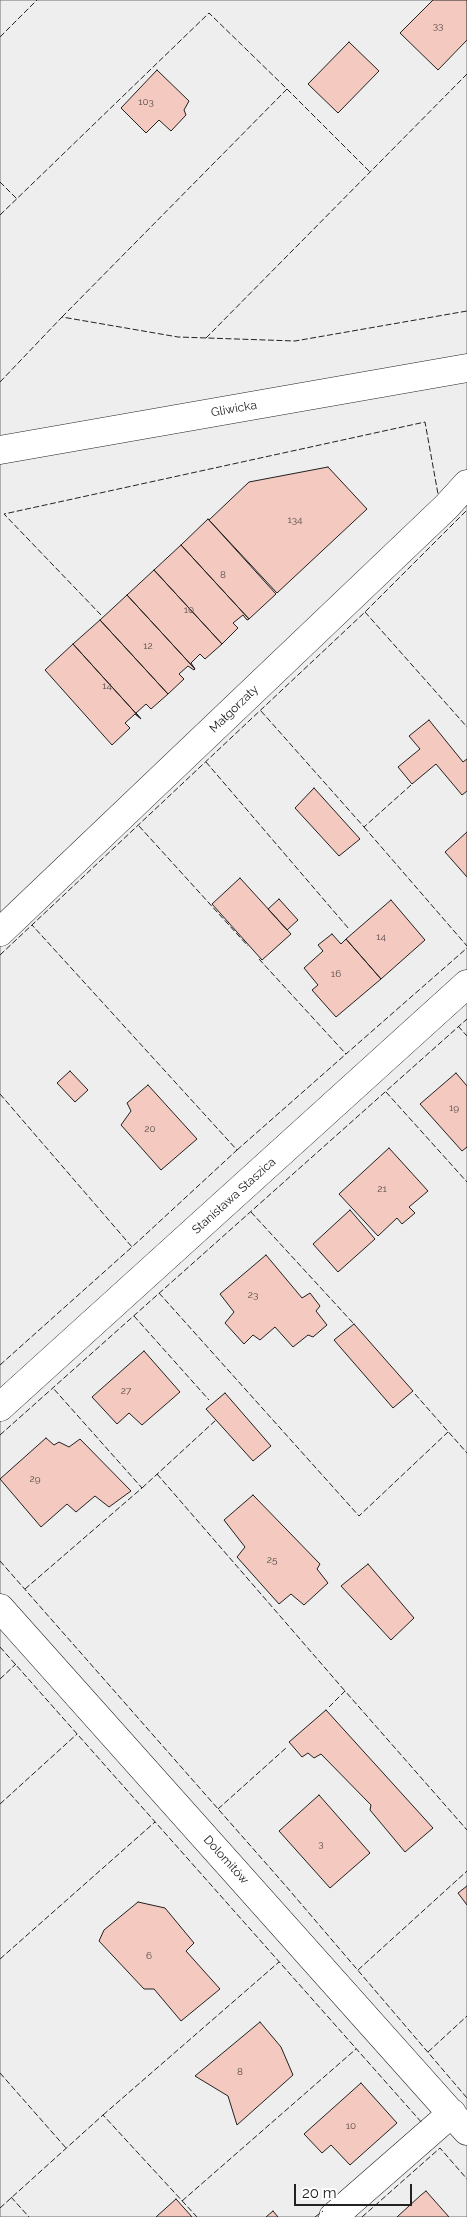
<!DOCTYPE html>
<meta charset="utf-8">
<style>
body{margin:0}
#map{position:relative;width:467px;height:2217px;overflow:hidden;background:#fff;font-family:Raleway,sans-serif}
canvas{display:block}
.scale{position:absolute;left:294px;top:2184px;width:118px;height:22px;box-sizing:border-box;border:2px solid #222;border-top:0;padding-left:6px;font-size:15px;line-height:18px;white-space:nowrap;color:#222;-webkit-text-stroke:4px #fff;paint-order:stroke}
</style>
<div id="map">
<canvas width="467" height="2217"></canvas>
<div class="scale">20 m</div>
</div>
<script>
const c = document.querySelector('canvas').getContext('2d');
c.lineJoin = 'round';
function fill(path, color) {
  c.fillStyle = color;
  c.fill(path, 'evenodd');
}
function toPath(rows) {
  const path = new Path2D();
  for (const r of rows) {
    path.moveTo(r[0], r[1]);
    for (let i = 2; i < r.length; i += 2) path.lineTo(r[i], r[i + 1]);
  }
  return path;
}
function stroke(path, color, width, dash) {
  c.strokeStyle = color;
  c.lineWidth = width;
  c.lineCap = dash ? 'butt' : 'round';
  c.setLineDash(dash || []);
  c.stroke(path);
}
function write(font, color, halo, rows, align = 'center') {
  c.font = font + ' Raleway,sans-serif';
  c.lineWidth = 4;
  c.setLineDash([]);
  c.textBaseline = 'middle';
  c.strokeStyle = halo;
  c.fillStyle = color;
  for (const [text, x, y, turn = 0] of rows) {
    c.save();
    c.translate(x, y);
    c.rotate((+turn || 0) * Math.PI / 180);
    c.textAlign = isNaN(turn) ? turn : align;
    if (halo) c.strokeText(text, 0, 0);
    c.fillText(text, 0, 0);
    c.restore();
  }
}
const green = toPath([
 [0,0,467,0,467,2217,0,2217,0,0]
]);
const building = toPath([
 [433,0,467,0,467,40,438,70,400,33,433,0],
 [349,42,379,71,338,113,308,84,349,42],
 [157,70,189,101,184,110,186,115,171,131,159,120,146,133,121,108,157,70],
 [328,467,367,509,277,593,209,520,249,482,328,467],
 [208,519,276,594,249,619,181,545,208,519],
 [181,545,249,619,247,620,243,615,233,623,238,628,222,644,154,570,181,545],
 [154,570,222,644,205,659,200,654,191,663,195,669,127,595,154,570],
 [127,595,195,669,194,670,188,666,179,674,184,679,168,694,100,620,127,595],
 [100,620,168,694,151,709,146,704,136,713,141,719,73,644,100,620],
 [73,644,141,719,135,714,125,723,130,728,112,745,45,670,73,644],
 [429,720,463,762,467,759,467,791,462,795,436,764,412,784,398,767,420,749,409,736,429,720],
 [314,788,360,839,339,856,295,808,314,788],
 [467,832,467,877,445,852,467,832],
 [240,878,291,934,262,960,212,904,240,878],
 [279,899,298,920,287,930,268,909,279,899],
 [391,900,425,940,381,979,346,939,391,900],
 [332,934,341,944,346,939,381,979,336,1017,312,990,318,985,304,968,323,951,318,945,332,934],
 [70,1071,88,1090,75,1102,57,1083,70,1071],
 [456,1073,467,1086,467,1147,462,1151,420,1104,456,1073],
 [148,1085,197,1139,161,1170,121,1125,131,1111,127,1103,148,1085],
 [389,1148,428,1191,409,1207,415,1213,402,1224,397,1218,378,1236,339,1194,389,1148],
 [350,1210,375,1239,338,1272,313,1244,350,1210],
 [266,1255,302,1298,310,1293,320,1306,316,1311,327,1325,313,1337,308,1335,293,1347,275,1327,260,1340,253,1335,244,1344,225,1323,234,1312,220,1294,266,1255],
 [354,1324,413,1391,393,1408,334,1340,354,1324],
 [144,1351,180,1392,142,1425,129,1413,117,1424,92,1397,144,1351],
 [225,1393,271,1446,253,1461,206,1409,225,1393],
 [46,1438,54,1445,59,1442,69,1447,80,1439,131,1491,109,1507,95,1496,76,1512,67,1504,41,1527,0,1479,46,1438],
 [253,1495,320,1564,317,1569,328,1583,304,1605,291,1594,279,1604,237,1557,245,1547,224,1520,253,1495],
 [368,1564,414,1618,391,1640,341,1586,368,1564],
 [326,1710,433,1828,405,1852,370,1810,371,1805,321,1754,314,1758,308,1753,302,1757,289,1742,326,1710],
 [319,1795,370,1853,330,1888,279,1831,319,1795],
 [467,1886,467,1905,458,1893,467,1886],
 [138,1902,165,1908,194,1943,186,1951,220,1989,181,2021,154,1989,144,1989,99,1941,104,1930,138,1902],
 [260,2022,281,2047,293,2075,237,2125,228,2096,195,2076,260,2022],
 [361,2083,397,2123,350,2165,331,2145,322,2153,304,2134,361,2083],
 [426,2191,449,2217,397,2217,421,2195,426,2191],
 [176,2199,192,2217,156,2217,176,2199],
 [273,2211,278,2217,266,2217,273,2211]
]);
const minor = toPath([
 [0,932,446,507,467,484],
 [0,1407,467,984],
 [0,1608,467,2131],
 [333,2217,452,2113]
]);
const major = toPath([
 [0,450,467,368]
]);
const fence = toPath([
 [0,37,37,0],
 [287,89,370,172],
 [0,182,17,199],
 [0,215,209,13,287,89,62,317],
 [206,338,467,74],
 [0,382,62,317,178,337,295,341,467,311],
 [365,612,467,727],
 [101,615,4,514,425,422,438,494],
 [261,711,364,827,411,785],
 [206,762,349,929],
 [139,826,248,946],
 [364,827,467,946],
 [0,955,365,612,467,510],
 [259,959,346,1054,467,948],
 [458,1026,467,1036],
 [386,1092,467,1182],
 [0,1094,132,1247,237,1150,32,925],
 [237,1150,346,1054],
 [251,1212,353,1323],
 [159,1293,359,1516,448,1432],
 [134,1316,209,1400],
 [0,1365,132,1247],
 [415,1394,467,1453],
 [0,1435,467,1019],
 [157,1474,345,1691],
 [142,1488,216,1420],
 [0,1561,285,1885,467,2098],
 [25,1589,142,1488,53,1388],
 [0,1647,423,2124],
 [0,1679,16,1664],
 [329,1707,345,1691,467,1830],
 [0,1804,77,1734],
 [218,1809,286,1748],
 [0,1959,155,1822],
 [358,1970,467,1871],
 [428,2052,467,2016],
 [0,2073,66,2148],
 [103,2115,279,1962],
 [11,2197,29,2217],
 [182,2201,356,2049],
 [0,2208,103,2115,197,2217],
 [315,2217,323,2211],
 [362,2217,440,2148,467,2179]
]);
const numberNames = [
 ["33",438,26],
 ["103",146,102],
 ["134",295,520],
 ["8",223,575],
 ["10",189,610],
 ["12",148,646],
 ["14",107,686],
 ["14",381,937],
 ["16",336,974],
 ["19",454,1108],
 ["20",150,1129],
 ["21",382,1189],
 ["23",253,1295],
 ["27",126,1391],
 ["29",35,1479],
 ["25",272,1560],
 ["3",321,1844],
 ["6",149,1956],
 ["8",240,2072],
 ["10",351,2126]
];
const streetNames = [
 ["Gliwicka",234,409,-10],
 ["Małgorzaty",234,709,-44],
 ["Stanisława Staszica",234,1196,-42],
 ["Dolomitów",226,1860,48]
];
fill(green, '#eee');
stroke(green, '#6f6f6f', 1);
fill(building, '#f3c9c0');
stroke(building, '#222', 1);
stroke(minor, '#222', 29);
stroke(major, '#222', 29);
stroke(minor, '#fff', 28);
stroke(major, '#fff', 28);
stroke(fence, '#222', 1, [6, 2.5]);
write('10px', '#564c4a', null, numberNames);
write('12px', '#222', '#fff', streetNames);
</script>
